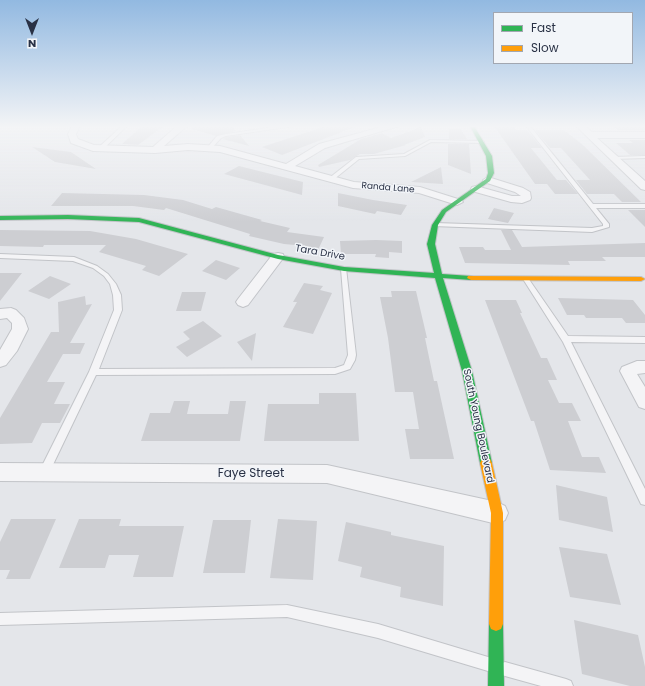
<!DOCTYPE html>
<style>
body{margin:0}
#map{position:relative;width:645px;height:686px;overflow:hidden;background:#e4e6ea;font-family:Poppins,sans-serif}
canvas{display:block}
.legend{position:absolute;left:493px;top:12px;width:140px;height:52px;box-sizing:border-box;background:#f2f5f9;border:1px solid #a2a7b1;margin:0;padding:5px 7px;list-style:none;font-size:12px;color:#293145}
.legend li{display:flex;align-items:center;gap:8px;height:20px}
.legend b{width:20px;border:1px solid #a2a7b1}
.north{position:absolute;left:12px;top:12px;width:40px;height:40px;-webkit-text-stroke:3px #f2f5f9;paint-order:stroke;rotate:180deg;font-size:11px;font-weight:700;line-height:16px;text-align:center;color:#293145}
.north::after{content:'';display:block;margin:auto;width:14px;height:18px;background:#293145;clip-path:polygon(50% 0,100% 100%,50% 72%,0 100%)}
</style>
<div id="map">
<canvas width="645" height="686"></canvas>
<ul class="legend">
<li><b style="height:5px;background:#30b455"></b>Fast</li>
<li><b style="height:5px;background:#ff9f0a"></b>Slow</li>
</ul>
<div class="north">N</div>
</div>
<script>
const c = document.querySelector('canvas').getContext('2d');
c.lineJoin = 'round';
function fill(path, color) {
  c.fillStyle = color;
  c.fill(path, 'evenodd');
}
function toPath(rows) {
  const path = new Path2D();
  for (const r of rows) {
    path.moveTo(r[0], r[1]);
    for (let i = 2; i < r.length; i += 2) path.lineTo(r[i], r[i + 1]);
  }
  return path;
}
function stroke(path, color, width, dash) {
  c.strokeStyle = color;
  c.lineWidth = width;
  c.lineCap = dash ? 'butt' : 'round';
  c.setLineDash(dash || []);
  c.stroke(path);
}
function write(font, color, halo, rows, align = 'center') {
  c.font = font + ' Poppins,sans-serif';
  c.lineWidth = 3;
  c.setLineDash([]);
  c.textBaseline = 'middle';
  c.strokeStyle = halo;
  c.fillStyle = color;
  for (const [text, x, y, turn = 0] of rows) {
    c.save();
    c.translate(x, y);
    c.rotate((+turn || 0) * Math.PI / 180);
    c.textAlign = isNaN(turn) ? turn : align;
    if (halo) c.strokeText(text, 0, 0);
    c.fillText(text, 0, 0);
    c.restore();
  }
}
const building = toPath([
 [142,126,164,126,138,145,122,144],
 [193,126,232,126,236,131,215,136,192,129],
 [326,126,355,127,282,155,262,147],
 [494,126,513,126,516,130,527,130,542,148,531,148,557,180,566,180,578,194,555,194,547,184,535,184],
 [613,126,645,126,645,130,618,130],
 [421,127,425,137,404,145,406,145,374,154,360,154,350,160,319,167,318,165,361,139,382,133,391,138],
 [449,129,461,129,467,139,449,139],
 [535,130,564,130,583,145,641,202,622,202,614,194,587,194,576,180,590,180,561,148,550,148],
 [240,135,249,146,223,139,226,137],
 [629,140,645,140,645,155,630,155,616,143,633,143],
 [448,144,469,144,471,174,448,165],
 [32,147,71,152,96,169,55,162],
 [239,166,303,182,302,195,224,174],
 [441,167,443,184,411,182],
 [62,193,144,195,183,200,212,209,216,207,262,220,260,221,290,228,287,232,324,237,318,250,305,249,306,246,284,244,249,236,250,234,166,208,164,210,133,206,51,206],
 [338,193,373,200,407,205,401,215,377,211,375,214,338,206],
 [494,208,514,213,508,223,488,219],
 [628,210,645,210,645,227],
 [0,230,90,231,136,239,188,254,159,276,142,270,146,266,99,252,106,245,44,245,43,247,0,246],
 [501,230,512,230,522,247,645,243,645,257,602,257,606,261,568,261,570,265,465,263,459,247,483,247,485,250,511,250],
 [376,240,402,241,402,253,389,252,389,258,375,257,376,254,341,254,340,241],
 [216,260,240,268,226,280,202,271],
 [0,273,22,273,0,301],
 [50,276,71,284,49,299,28,291],
 [304,283,323,286,320,290,332,293,313,334,283,327,297,302,293,302],
 [391,291,416,291,427,338,425,338,434,381,437,381,454,459,410,459,405,429,419,429,413,392,395,392,388,338,380,297,392,297],
 [182,292,206,292,201,311,176,311],
 [85,296,86,305,92,304,70,343,85,343,80,354,63,354,47,382,65,382,54,404,70,404,60,423,42,423,32,443,0,444,0,418,51,332,59,332,58,302],
 [558,298,633,300,645,315,645,323,626,323,622,318,586,318,584,315,567,315],
 [485,300,516,300,522,313,520,313,541,358,547,358,557,380,548,380,559,403,572,403,581,421,568,421,582,457,599,457,606,473,550,470,534,421,531,421],
 [203,321,222,336,187,357,176,347,190,339,183,332],
 [256,333,252,361,237,342],
 [319,393,356,393,359,441,264,441,268,404,319,404],
 [174,401,190,401,187,414,228,414,230,401,246,401,240,441,141,441,150,413,170,413],
 [556,485,607,497,613,532,559,520],
 [11,519,56,519,30,579,6,579,10,570,0,570,0,542],
 [79,519,121,519,119,526,184,526,173,577,133,577,139,555,109,555,105,568,59,568],
 [278,519,317,521,313,580,270,578],
 [213,520,251,520,245,573,203,573],
 [346,522,391,532,391,535,444,546,443,606,400,597,401,587,360,577,362,567,338,561],
 [559,547,607,554,621,605,570,597],
 [574,620,638,635,645,667,645,686,630,686,582,674]
]);
const lane = toPath([
 [122,126,127,126,102,150,98,150,98,148,122,126],
 [281,126,294,126,226,136,221,138,211,149,207,148,217,136,226,134,281,126],
 [526,126,530,126,593,204,645,204,645,208,596,208,609,224,609,227,592,232,433,226,433,224,435,223,592,228,603,226,603,224,526,126],
 [430,140,482,141,484,142,482,143,431,142,405,156,359,159,333,180,328,179,356,157,404,154,430,140],
 [645,156,645,158,613,159,611,158,613,157,645,156],
 [0,254,74,257,97,266,108,274,116,284,121,295,122,310,99,369,335,368,344,365,348,355,341,269,342,268,346,268,356,355,355,360,350,369,335,374,96,375,48,475,44,477,40,475,39,472,89,372,114,310,113,295,110,284,104,276,93,268,73,261,0,258,0,254],
 [526,277,528,278,568,336,645,337,645,343,571,342,645,489,645,505,641,504,563,342,523,279,526,277],
 [287,605,378,624,488,657,493,659,495,664,493,669,488,671,378,638,287,617,0,625,0,613,287,605],
 [505,662,566,679,571,681,573,686,541,686,505,676,500,674,498,669,500,664,505,662]
]);
const street = toPath([
 [72,126,80,126,76,134,78,139,94,145,153,147,177,126,187,126,164,146,188,144,220,146,286,164,319,144,385,126,399,126,325,148,295,166,354,182,420,187,461,200,463,202,457,205,419,193,353,188,220,152,188,150,155,153,93,151,71,143,68,134,72,126],
 [576,126,585,126,592,132,645,132,645,138,597,138,645,181,645,190,641,189,576,126],
 [488,177,523,188,530,192,531,198,530,200,522,203,511,202,472,191,471,189,472,187,476,186,512,196,521,196,515,192,484,182,483,180,488,177],
 [278,253,283,254,284,257,248,305,243,307,238,305,236,302,238,299,273,254,278,253],
 [11,308,16,310,24,318,28,329,17,351,6,365,0,367,0,350,12,329,12,323,7,318,0,319,0,309,11,308],
 [637,361,645,361,645,373,637,374,645,387,645,409,639,407,620,371,622,367,637,361],
 [0,463,327,465,497,502,505,506,508,513,505,520,497,524,327,483,0,481,0,463]
]);
const fast = toPath([
 [470,126,474,126,492,156,494,173,490,181,446,212,438,225,435,244,442,274,471,276,475,278,471,280,443,278,472,371,492,463,490,467,486,468,482,467,480,463,462,371,435,278,344,271,278,259,139,222,68,219,0,220,0,216,68,215,139,218,278,255,344,267,434,273,427,244,432,225,442,210,486,179,488,173,486,156,470,126],
 [496,617,501,619,503,624,504,686,488,686,489,624,491,619,496,617]
]);
const slow = toPath([
 [468,276,641,277,645,279,641,281,471,280,467,278,468,276],
 [486,458,490,459,492,463,503,513,503,624,501,629,496,631,491,629,489,624,491,513,480,463,482,459,486,458]
]);
const farStreetnames = [
 ["Randa Lane",388,188,5]
];
const streetNames = [
 ["Tara Drive",320,253,10],
 ["South Young Boulevard",478,426,78]
];
const nearStreetnames = [
 ["Faye Street",251,474]
];
fill(building, '#cdced2');
stroke(lane, '#c2c4c8', 2);
stroke(street, '#c2c4c8', 2);
stroke(fast, '#c2c4c8', 2);
stroke(slow, '#c2c4c8', 2);
fill(lane, '#f4f4f6');
fill(street, '#f4f4f6');
fill(fast, '#30b455');
fill(slow, '#ff9f0a');
const sky = c.createLinearGradient(0, 0, 0, 222);
sky.addColorStop(0, '#92b9e1');
sky.addColorStop(0.57, '#f3f4f6');
sky.addColorStop(1, '#f3f4f600');
c.fillStyle = sky;
c.fillRect(0, 0, 645, 222);
write('9px', '#293145', '#f2f5f9', farStreetnames);
write('10px', '#293145', '#f2f5f9', streetNames);
write('12px', '#293145', '#f2f5f9', nearStreetnames);
</script>
